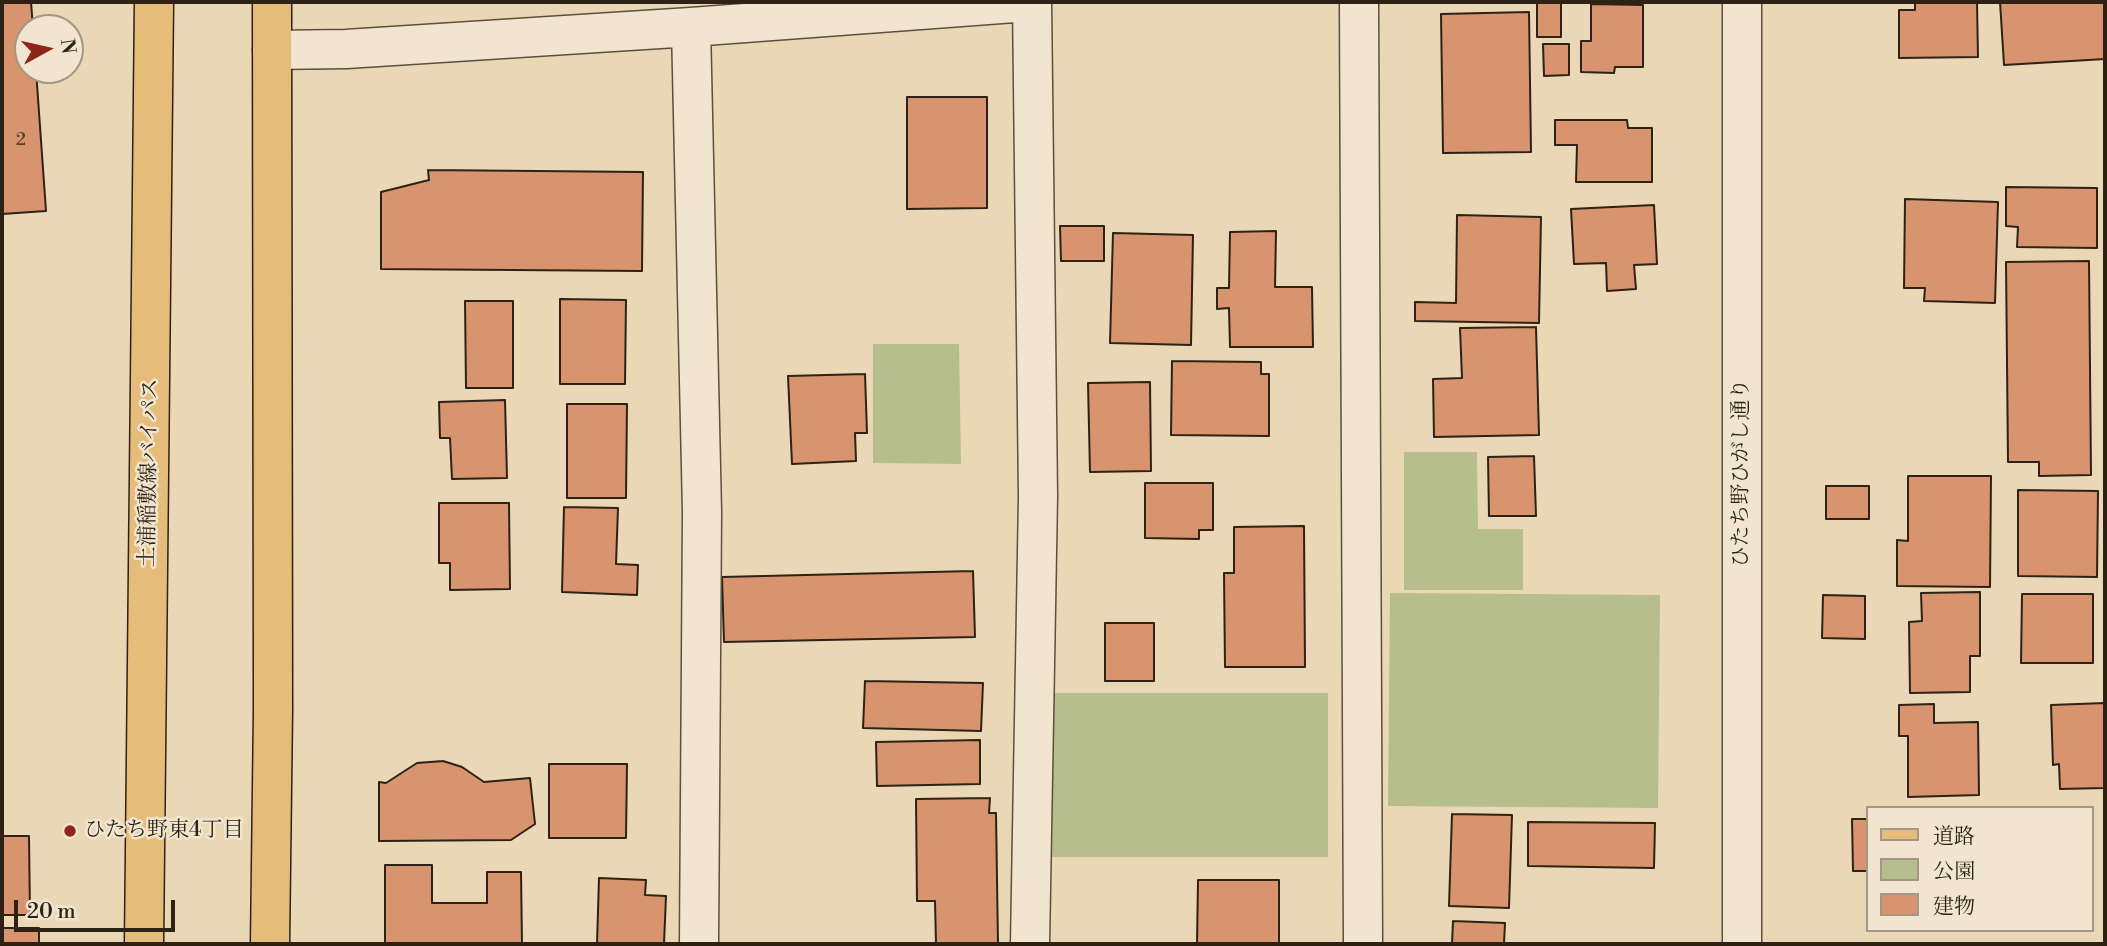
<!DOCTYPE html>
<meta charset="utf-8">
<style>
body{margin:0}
#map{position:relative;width:2107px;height:946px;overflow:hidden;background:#ead7b5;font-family:"Libre Bodoni","Noto Serif JP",serif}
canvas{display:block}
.frame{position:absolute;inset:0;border:4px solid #2d2215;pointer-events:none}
.legend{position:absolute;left:1866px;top:806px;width:228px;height:126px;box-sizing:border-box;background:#f1e5cf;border:2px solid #a39785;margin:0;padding:9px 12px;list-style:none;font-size:21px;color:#2d2215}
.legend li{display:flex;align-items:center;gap:14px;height:35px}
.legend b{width:35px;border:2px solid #a39785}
.north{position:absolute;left:14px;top:14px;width:70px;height:70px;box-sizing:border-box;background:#f1e5cf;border:2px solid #a39785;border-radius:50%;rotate:82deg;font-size:19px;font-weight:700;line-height:28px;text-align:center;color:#2d2215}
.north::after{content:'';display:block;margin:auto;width:24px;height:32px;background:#8f2418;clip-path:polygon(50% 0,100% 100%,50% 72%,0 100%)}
.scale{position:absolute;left:14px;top:900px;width:161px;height:32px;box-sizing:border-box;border:4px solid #2d2215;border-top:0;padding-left:9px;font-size:21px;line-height:24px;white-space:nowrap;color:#2d2215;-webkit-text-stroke:5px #f1e5cf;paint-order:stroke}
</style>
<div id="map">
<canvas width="2107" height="946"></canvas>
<div class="frame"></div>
<ul class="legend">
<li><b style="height:9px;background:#e5bc7a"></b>道路</li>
<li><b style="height:19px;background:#b6be8e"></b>公園</li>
<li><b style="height:19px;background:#d8946f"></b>建物</li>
</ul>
<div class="north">N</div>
<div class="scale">20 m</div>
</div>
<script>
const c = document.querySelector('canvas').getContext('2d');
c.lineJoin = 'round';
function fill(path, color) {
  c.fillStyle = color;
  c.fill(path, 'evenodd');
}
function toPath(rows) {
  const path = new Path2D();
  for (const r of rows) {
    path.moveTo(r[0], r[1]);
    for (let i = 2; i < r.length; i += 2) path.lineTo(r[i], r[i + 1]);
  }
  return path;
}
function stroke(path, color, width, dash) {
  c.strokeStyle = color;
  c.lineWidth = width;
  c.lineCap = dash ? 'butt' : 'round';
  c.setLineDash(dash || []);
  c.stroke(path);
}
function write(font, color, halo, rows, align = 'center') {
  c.font = font + ' "Libre Bodoni","Noto Serif JP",serif';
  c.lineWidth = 5;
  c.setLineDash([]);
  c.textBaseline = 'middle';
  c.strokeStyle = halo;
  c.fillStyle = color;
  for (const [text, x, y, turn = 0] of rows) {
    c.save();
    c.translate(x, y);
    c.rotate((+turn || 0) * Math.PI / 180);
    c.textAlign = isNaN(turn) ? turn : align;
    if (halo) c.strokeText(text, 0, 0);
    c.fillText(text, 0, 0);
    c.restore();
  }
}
const green = toPath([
 [873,344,959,344,961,464,873,463],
 [1404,452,1477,452,1478,529,1523,529,1523,590,1404,590],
 [1390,593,1660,595,1658,808,1388,806],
 [1052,693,1328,693,1328,857,1051,857]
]);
const building = toPath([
 [2,2,31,2,33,28,28,28,28,70,36,70,46,211,2,214,2,2],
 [1537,2,1561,2,1561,37,1537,37,1537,2],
 [1915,2,1977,2,1978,57,1899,58,1899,10,1915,10,1915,2],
 [2000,2,2105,2,2105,59,2004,65,2000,2],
 [1591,4,1643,5,1643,67,1615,67,1614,73,1581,72,1581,41,1591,41,1591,4],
 [1529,12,1531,152,1443,153,1441,14,1529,12],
 [1543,44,1569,44,1569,75,1544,76,1543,44],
 [907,97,987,97,987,208,907,209,907,97],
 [1555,120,1627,120,1628,128,1652,128,1652,182,1576,182,1577,145,1555,145,1555,120],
 [428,170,643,172,642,271,381,269,381,192,429,180,428,170],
 [2006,187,2097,188,2097,248,2017,247,2018,227,2006,226,2006,187],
 [1905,199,1998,202,1995,303,1924,301,1925,288,1904,288,1905,199],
 [1654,205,1657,264,1634,265,1636,289,1607,291,1606,263,1574,264,1571,209,1654,205],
 [1457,215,1541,217,1539,323,1415,321,1415,302,1456,303,1457,215],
 [1060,226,1104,226,1104,261,1061,261,1060,226],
 [1276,231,1275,287,1312,287,1313,347,1230,347,1229,308,1217,309,1217,288,1229,288,1230,232,1276,231],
 [1113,233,1193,235,1191,345,1110,343,1113,233],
 [2089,261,2091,475,2039,476,2039,462,2008,462,2006,262,2089,261],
 [560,299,626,300,625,384,560,384,560,299],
 [465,301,513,301,513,388,466,388,465,301],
 [1536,327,1539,435,1434,437,1433,379,1462,378,1460,328,1536,327],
 [1172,361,1261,362,1261,374,1269,374,1269,436,1171,435,1172,361],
 [865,374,867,433,855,433,856,461,792,464,788,376,865,374],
 [1150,382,1151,471,1090,472,1088,383,1150,382],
 [505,400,507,478,452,479,450,438,440,438,439,402,505,400],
 [567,404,627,404,626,498,567,498,567,404],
 [1534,456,1536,516,1489,516,1488,457,1534,456],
 [1908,476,1991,476,1990,587,1897,586,1897,540,1908,541,1908,476],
 [1145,483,1213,483,1213,530,1199,530,1199,539,1145,538,1145,483],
 [1826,486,1869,486,1869,519,1826,519,1826,486],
 [2018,490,2098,491,2097,577,2018,576,2018,490],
 [439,503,509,503,510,589,450,590,450,563,439,563,439,503],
 [564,507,618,508,616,564,638,565,637,595,562,592,564,507],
 [1304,526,1305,667,1225,667,1224,573,1234,573,1234,527,1304,526],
 [973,571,975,637,724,642,722,577,973,571],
 [1980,592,1980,656,1970,656,1970,692,1910,693,1909,622,1922,621,1921,593,1980,592],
 [2022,594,2093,594,2093,663,2021,663,2022,594],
 [1823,595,1865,596,1865,639,1822,638,1823,595],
 [1105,623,1154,623,1154,681,1105,681,1105,623],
 [865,681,983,683,981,731,863,728,865,681],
 [2105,703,2105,788,2060,789,2059,764,2053,765,2051,705,2105,703],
 [1934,704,1934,723,1978,722,1979,795,1908,797,1908,736,1899,736,1899,705,1934,704],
 [980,740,980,784,877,786,876,742,980,740],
 [443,761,462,767,484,782,530,778,535,824,511,840,379,841,379,782,386,783,417,763,443,761],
 [549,764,627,764,626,838,549,838,549,764],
 [990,798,989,813,996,813,998,944,936,944,935,901,917,901,916,799,990,798],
 [1452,814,1512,815,1509,908,1449,906,1452,814],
 [1852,819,1867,819,1867,871,1853,871,1852,819],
 [1528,822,1655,823,1654,868,1528,866,1528,822],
 [2,836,29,836,30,915,2,915,2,836],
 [385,865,432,865,432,903,487,903,487,872,521,872,522,944,385,944,385,865],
 [599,878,646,880,645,895,666,896,664,944,597,944,599,878],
 [1198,880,1279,880,1279,944,1197,944,1198,880],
 [1453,921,1505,923,1504,944,1452,944,1453,921],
 [2,928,39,928,39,944,2,944,2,928]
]);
const minor = toPath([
 [1359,2,1363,944],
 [1742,2,1742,944],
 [691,27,702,512,699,944],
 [272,50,346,49,691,27,1028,2],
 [1030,944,1038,496,1032,2]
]);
const major = toPath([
 [144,944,154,2],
 [270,944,273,710,272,2]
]);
const markers = [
 [70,831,7,"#8f2418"]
];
const numberNames = [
 ["2",21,141]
];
const streetNames = [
 ["土浦稲敷線バイパス",150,473,-89],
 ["ひたち野ひがし通り",1742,473,-90]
];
const poiNames = [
 ["ひたち野東4丁目",84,831]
];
fill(green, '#b6be8e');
fill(building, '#d8946f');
stroke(building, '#2d2215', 2);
stroke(minor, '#5c4f3d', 41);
stroke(major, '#2d2215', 41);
stroke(minor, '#f1e5cf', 38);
stroke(major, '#e5bc7a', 38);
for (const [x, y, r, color] of markers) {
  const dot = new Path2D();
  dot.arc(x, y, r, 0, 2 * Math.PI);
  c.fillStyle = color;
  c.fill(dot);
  stroke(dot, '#f1e5cf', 2.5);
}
write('18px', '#583e2c', null, numberNames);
write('21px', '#2d2215', '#f1e5cf', streetNames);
write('21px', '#2d2215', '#f1e5cf', poiNames, 'left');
</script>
